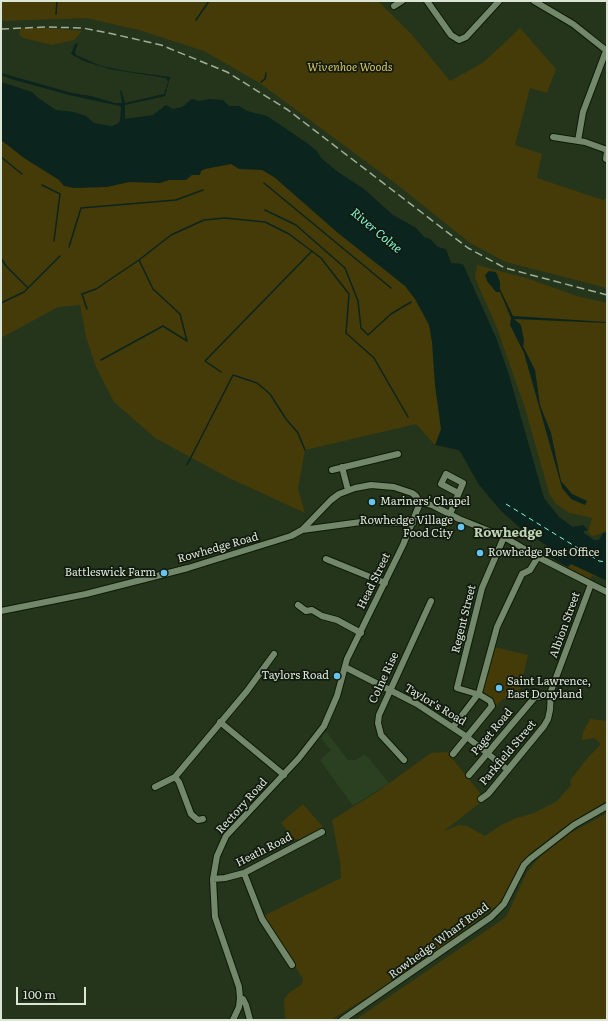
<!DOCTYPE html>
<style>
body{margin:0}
#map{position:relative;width:608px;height:1021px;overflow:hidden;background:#24351c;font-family:Literata,serif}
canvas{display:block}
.frame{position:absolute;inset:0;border:2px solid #dbe6d6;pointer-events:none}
.scale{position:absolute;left:16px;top:987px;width:70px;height:18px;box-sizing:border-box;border:2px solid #dbe6d6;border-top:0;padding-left:5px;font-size:12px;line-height:14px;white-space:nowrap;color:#dbe6d6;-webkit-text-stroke:3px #121a0f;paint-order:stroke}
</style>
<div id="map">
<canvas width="608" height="1021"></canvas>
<div class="frame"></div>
<div class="scale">100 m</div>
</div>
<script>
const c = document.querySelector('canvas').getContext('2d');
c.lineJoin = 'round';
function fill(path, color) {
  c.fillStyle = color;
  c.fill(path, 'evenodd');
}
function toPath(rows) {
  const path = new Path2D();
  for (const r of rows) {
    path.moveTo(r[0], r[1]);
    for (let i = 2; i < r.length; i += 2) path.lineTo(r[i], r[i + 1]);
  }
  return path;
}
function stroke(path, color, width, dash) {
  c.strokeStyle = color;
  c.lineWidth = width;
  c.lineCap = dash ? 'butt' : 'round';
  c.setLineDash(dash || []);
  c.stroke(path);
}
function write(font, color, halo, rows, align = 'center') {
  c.font = font + ' Literata,serif';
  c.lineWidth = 3.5;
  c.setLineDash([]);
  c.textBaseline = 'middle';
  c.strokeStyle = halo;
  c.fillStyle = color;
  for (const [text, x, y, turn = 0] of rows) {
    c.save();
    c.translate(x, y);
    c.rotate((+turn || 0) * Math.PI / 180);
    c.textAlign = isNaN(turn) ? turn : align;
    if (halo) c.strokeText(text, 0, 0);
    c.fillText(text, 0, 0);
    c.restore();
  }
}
const built = toPath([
 [326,731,348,760,356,760,365,754,389,783,353,806,320,760,331,750,321,738]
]);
const green = toPath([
 [1,1,378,1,413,36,450,81,484,62,520,28,556,69,547,93,530,88,515,145,542,154,537,178,603,200,607,198,607,288,506,262,470,243,395,183,261,84,204,51,139,30,86,18,1,21],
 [20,28,48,28,82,31,74,40,52,45,23,38,19,34],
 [1,111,219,142,391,247,468,401,607,581,592,575,590,581,549,557,546,555,550,548,520,528,501,511,479,485,461,453,458,450,435,445,416,424,305,450,298,489,305,513,229,478,155,438,114,402,96,367,86,337,80,305,58,307,1,338],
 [477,265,526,278,577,296,607,303,607,531,597,535,592,536,588,532,592,518,569,513,555,503,549,493,525,408,497,328,475,278],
 [494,647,528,655,518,697,503,699,497,705,481,694],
 [590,719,607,721,607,801,566,826,530,854,523,861,505,894,498,905,409,971,331,1020,285,1020,284,999,289,993,302,984,303,979,263,916,341,878,340,862,332,820,377,792,431,753,447,752,480,793,481,799,480,803,444,831,459,825,467,826,485,836,501,825,516,818,534,813,557,801,571,785,570,781,584,762,601,744,594,738,582,740,583,732],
 [303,804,323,827,300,839,294,839,281,823],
 [607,813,607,1020,355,1020,506,917,527,872,543,853,563,837]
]);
const water = toPath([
 [78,43,75,52,76,55,101,66,126,71,170,77,165,96,125,105,125,119,153,115,166,105,173,109,182,107,192,99,199,101,209,99,223,100,229,106,239,106,247,111,267,116,307,143,318,152,321,158,338,172,364,189,393,215,416,228,424,237,430,239,438,247,446,249,451,263,463,264,497,340,509,375,544,498,559,517,573,527,583,525,588,530,584,531,584,533,594,540,599,540,603,533,607,532,607,581,571,564,568,567,549,557,546,555,550,548,520,528,501,511,479,485,461,453,458,450,435,445,441,429,435,385,432,342,429,325,415,299,405,286,338,233,274,177,262,170,239,169,231,164,205,169,201,171,200,175,192,175,186,180,169,180,160,183,129,182,107,187,74,188,64,186,59,180,24,158,1,140,1,82,32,92,37,97,56,110,74,112,86,116,94,123,112,126,117,124,120,121,121,108,120,106,69,95,11,79,1,75,1,73,72,93,91,96,115,103,122,103,120,90,122,92,125,103,164,94,168,82,166,78,109,69,84,61,71,54,75,44],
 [489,271,496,272,500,282,500,289,513,316,607,322,607,323,514,319,521,325,524,341,523,346,535,370,540,405,551,433,561,481,572,494,587,501,585,505,571,499,562,488,524,353,510,325,511,318,500,292,496,292,487,281,485,275]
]);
const stream = toPath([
 [56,14,57,1],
 [196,20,209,1],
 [261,82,265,79,266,73],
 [1,157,22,174],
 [264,183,391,288],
 [42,185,60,194,54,241],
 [265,210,296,225,345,268,358,301,361,328,368,335,391,314,411,302],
 [69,247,81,208,176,200,203,190],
 [1,258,6,266,28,288],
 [1,303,24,292,60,256],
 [87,309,82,294,96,289,139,260,171,235,204,220,225,218,265,222,289,234,321,258,349,294,346,333,374,358,408,417],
 [101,360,163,326,187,341,180,314,153,289,139,260],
 [221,372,205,361,312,251],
 [187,465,233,375,257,383,270,394,286,419,298,433,305,450]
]);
const ferry = toPath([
 [506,504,599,561,607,562]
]);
const minor = toPath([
 [427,1,451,35,459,40,466,37,499,1],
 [534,1,573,24,607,51],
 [394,6,402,1],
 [553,137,585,142,607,150],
 [578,141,583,112,606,51],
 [606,159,607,152],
 [342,467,348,490],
 [332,470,398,454],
 [420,503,425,503,434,506,459,519,504,537,538,557,607,592],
 [450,514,463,483,446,474,441,484,458,493],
 [302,530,361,522,413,523],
 [326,559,385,583],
 [298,605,306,611,312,610,322,616,337,620,361,633],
 [1,611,86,594,188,568,291,536,302,530,331,500,339,494,355,488,371,485,394,487,412,493,416,496,420,503],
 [345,667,417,704,467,737,508,770],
 [220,722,284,775],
 [453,727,479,693,497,627,522,574,530,570,538,557],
 [453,754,492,706,490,701,480,695,457,688,482,588,504,537],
 [404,760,381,735,378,723,379,715,431,601],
 [469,775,535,697,551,695],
 [175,777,179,782,191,814,198,820,203,819],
 [155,787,175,777,247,691,274,654],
 [481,799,488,794,544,726,548,719,550,710,551,691,591,584],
 [244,873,262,919,292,965],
 [213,879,225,878,244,873,322,832],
 [240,998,243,999,246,1005,250,1020],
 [233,1020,239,1007,240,998,239,987,215,917,213,879,217,856,226,836,299,758,324,726,337,696,347,659,403,545,420,503],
 [342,1020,491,917,504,904,524,865,530,859,574,825,607,806]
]);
const rail = toPath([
 [1,29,46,27,83,28,113,34,161,45,227,72,288,110,468,248,505,268,607,295]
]);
const markers = [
 [372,502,4,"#65c5ee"],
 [461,527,4,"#65c5ee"],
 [480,553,4,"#65c5ee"],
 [164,573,4,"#65c5ee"],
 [337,676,4,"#65c5ee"],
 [499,688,4,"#65c5ee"]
];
const parkNames = [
 ["Wivenhoe Woods",350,68]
];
const poiNames = [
 ["Mariners' Chapel",380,502],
 ["Rowhedge Village",453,521,"right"],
 ["Food City",453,534,"right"],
 ["Rowhedge Post Office",488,553],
 ["Battleswick Farm",156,573,"right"],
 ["Taylors Road",329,676,"right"],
 ["Saint Lawrence,",507,682],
 ["East Donyland",507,695]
];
const streetNames = [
 ["Rowhedge Road",218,548,-16],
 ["Head Street",374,581,-64],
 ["Regent Street",464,619,-76],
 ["Albion Street",565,625,-70],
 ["Colne Rise",384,678,-65],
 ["Taylor's Road",435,705,31],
 ["Paget Road",492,732,-50],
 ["Parkfield Street",508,753,-50],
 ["Rectory Road",242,806,-48],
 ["Heath Road",264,850,-27],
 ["Rowhedge Wharf Road",439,941,-36]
];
const waterNames = [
 ["River Colne",376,231,40]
];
const quarterNames = [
 ["Rowhedge",508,533]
];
fill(built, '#2a4020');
fill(green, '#443b09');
fill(water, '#0b241d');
stroke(stream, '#0b241d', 1.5);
stroke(ferry, '#86f9d9', 1, [5, 4]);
stroke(minor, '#0c1c05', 8);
stroke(minor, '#73876a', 6);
stroke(rail, '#a1ae9b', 1.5, [8, 4]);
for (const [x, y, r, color] of markers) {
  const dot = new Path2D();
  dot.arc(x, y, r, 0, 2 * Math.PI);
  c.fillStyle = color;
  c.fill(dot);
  stroke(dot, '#121a0f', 1.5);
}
write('italic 11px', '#d4c367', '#121a0f', parkNames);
write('11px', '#dbe6d6', '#121a0f', poiNames, 'left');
write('11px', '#dbe6d6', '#121a0f', streetNames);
write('italic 12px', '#86f9d9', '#121a0f', waterNames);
write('bold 13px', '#bed4b4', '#121a0f', quarterNames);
</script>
